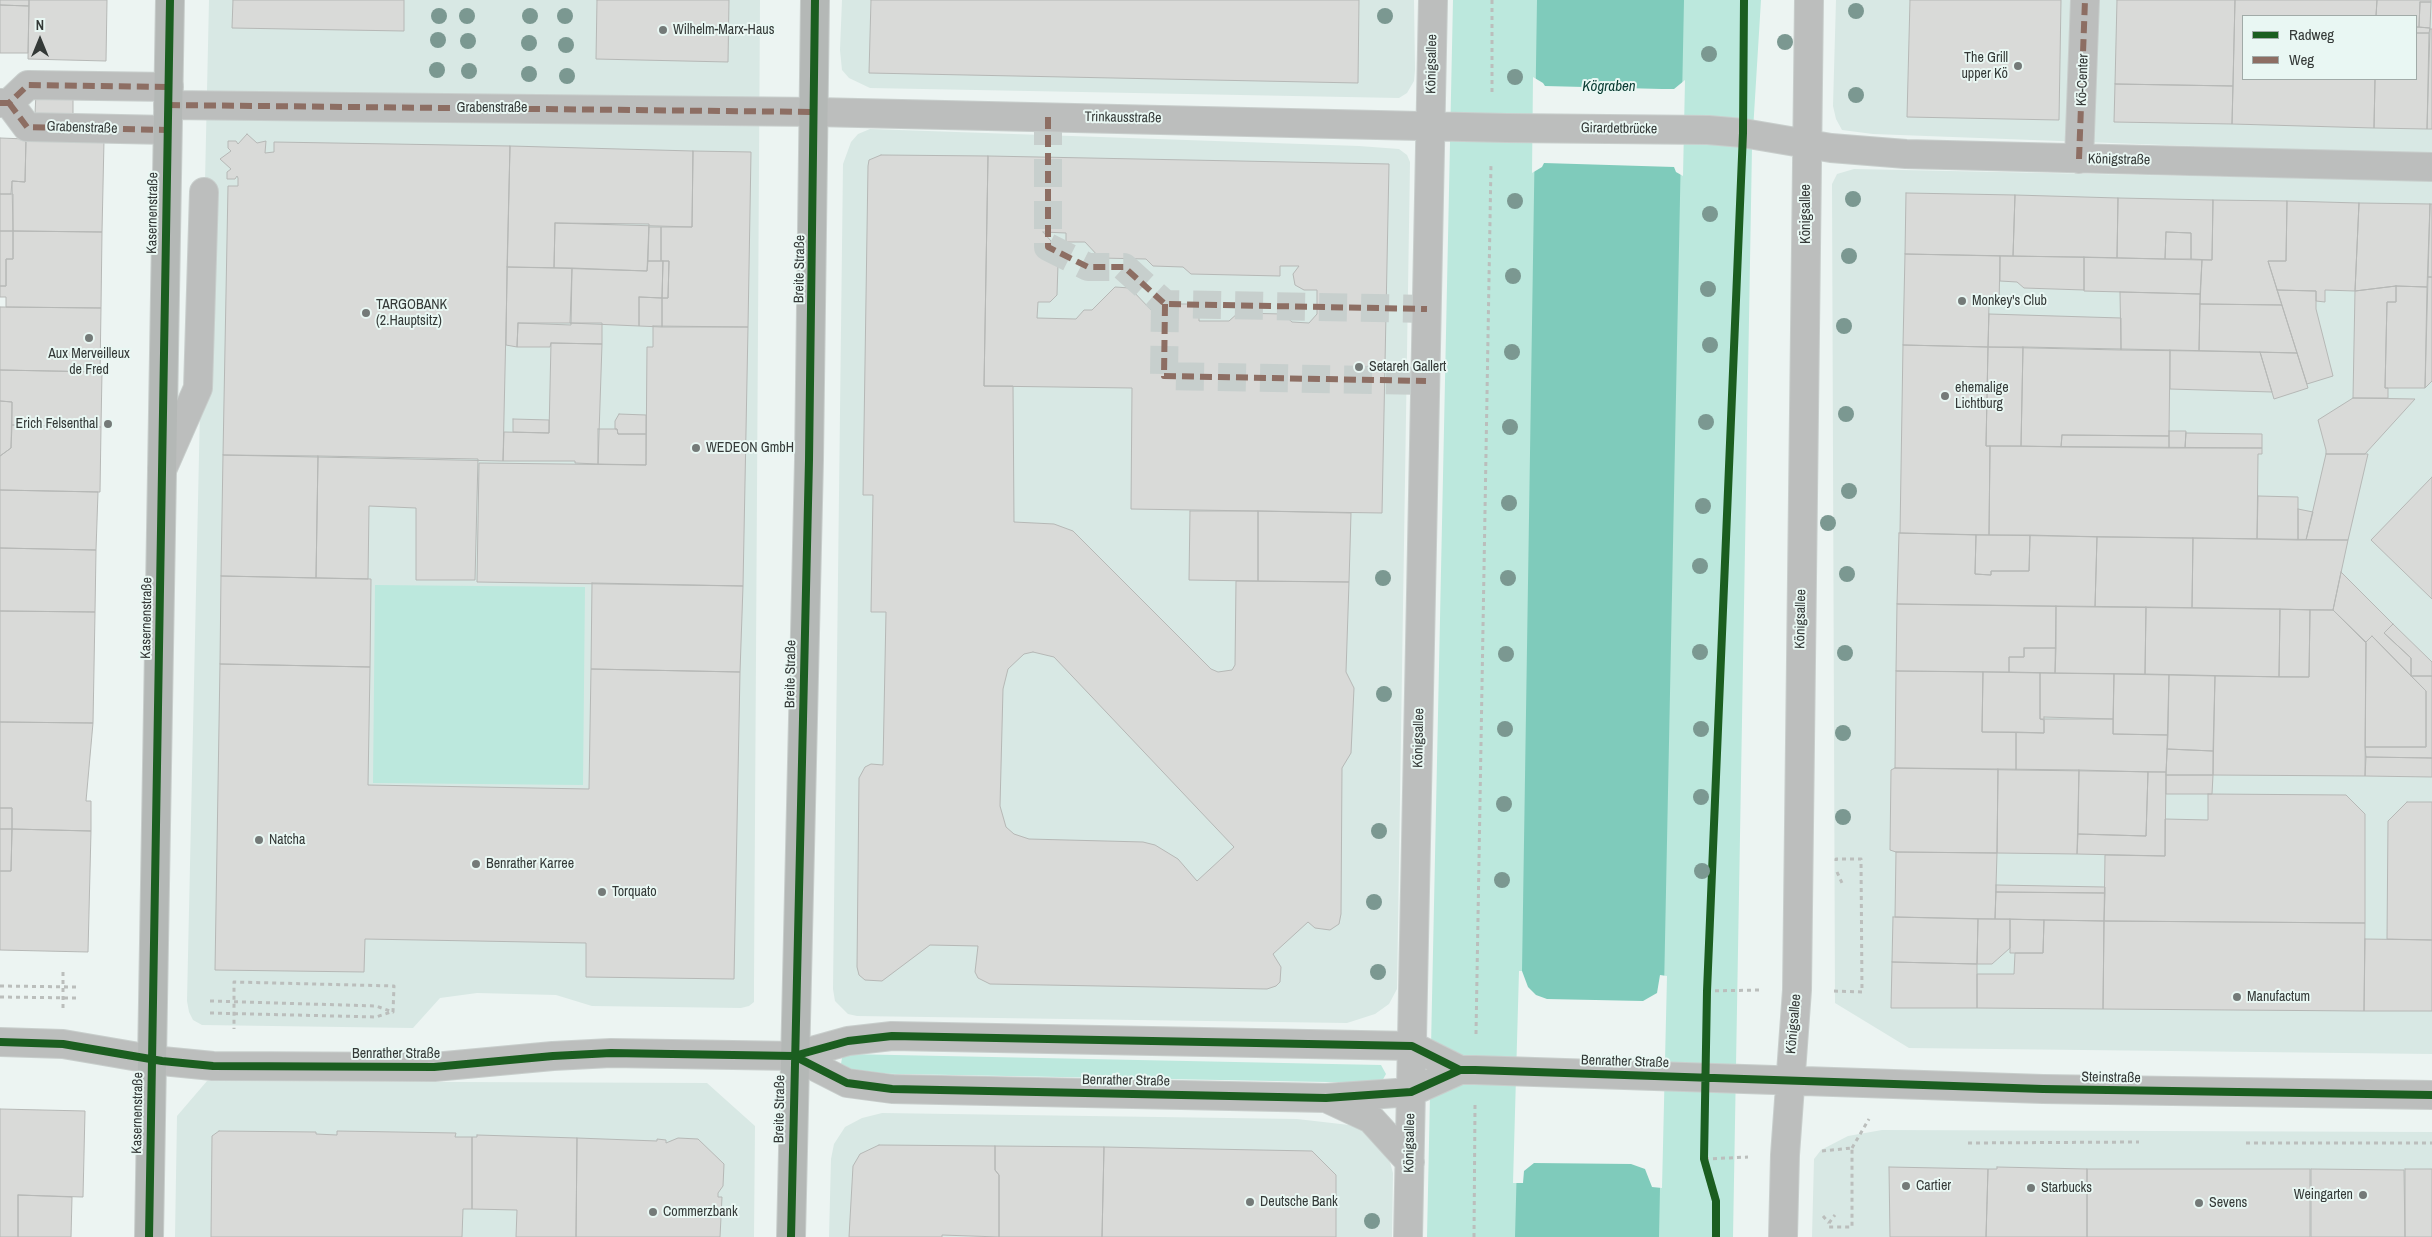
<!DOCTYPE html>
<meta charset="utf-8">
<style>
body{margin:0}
#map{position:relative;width:2432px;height:1237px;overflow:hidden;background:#ecf4f2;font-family:"Archivo Narrow",sans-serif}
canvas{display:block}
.legend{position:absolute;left:2242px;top:15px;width:175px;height:65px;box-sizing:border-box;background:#e9f7f3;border:1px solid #a1aba8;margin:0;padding:6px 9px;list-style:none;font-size:15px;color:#343937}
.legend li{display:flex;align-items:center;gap:10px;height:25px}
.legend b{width:25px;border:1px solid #a1aba8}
.north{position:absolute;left:15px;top:15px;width:50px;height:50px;-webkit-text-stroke:4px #e9f7f3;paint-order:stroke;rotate:0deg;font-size:14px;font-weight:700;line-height:20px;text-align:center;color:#343937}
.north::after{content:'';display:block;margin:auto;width:18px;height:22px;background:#343937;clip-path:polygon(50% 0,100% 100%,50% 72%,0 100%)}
</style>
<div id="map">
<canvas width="2432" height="1237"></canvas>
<ul class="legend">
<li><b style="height:6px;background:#1b5e20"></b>Radweg</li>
<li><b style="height:6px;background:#8d6e63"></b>Weg</li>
</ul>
<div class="north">N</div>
</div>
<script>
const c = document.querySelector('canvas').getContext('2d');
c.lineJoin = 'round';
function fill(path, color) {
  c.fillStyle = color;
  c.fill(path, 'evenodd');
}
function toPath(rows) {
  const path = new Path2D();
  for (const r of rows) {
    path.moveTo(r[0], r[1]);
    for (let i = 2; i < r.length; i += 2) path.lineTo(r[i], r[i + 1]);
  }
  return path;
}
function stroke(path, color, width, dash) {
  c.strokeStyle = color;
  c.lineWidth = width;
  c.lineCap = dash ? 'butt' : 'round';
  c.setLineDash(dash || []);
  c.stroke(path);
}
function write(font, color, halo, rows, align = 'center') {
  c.font = font + ' "Archivo Narrow",sans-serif';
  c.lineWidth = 4;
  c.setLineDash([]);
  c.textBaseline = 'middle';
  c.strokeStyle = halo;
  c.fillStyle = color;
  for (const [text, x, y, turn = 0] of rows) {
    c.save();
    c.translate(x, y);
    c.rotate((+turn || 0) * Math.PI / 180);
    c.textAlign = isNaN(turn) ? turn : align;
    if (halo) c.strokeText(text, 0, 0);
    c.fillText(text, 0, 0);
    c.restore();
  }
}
const built = toPath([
 [209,0,760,0,754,983,754,1002,749,1006,741,1008,592,1006,556,995,477,993,440,998,413,1028,202,1025,193,1020,189,1012,187,1001],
 [842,0,1414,0,1415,70,1414,81,1407,93,1399,98,870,88,849,78,842,70,840,50],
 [1836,0,2432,0,2432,155,1873,134,1842,130,1836,119,1833,106],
 [2243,16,2416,16,2416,79,2243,79],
 [870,129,1359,146,1399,149,1407,155,1410,162,1397,989,1389,1004,1375,1014,1347,1023,857,1016,848,1014,835,1001,833,989,843,164,851,142,858,134],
 [1854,169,2432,181,2432,1054,1909,1048,1835,1003,1832,184,1837,174],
 [207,1081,707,1083,755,1126,754,1237,175,1237,177,1116],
 [882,1113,1297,1119,1358,1126,1385,1150,1390,1162,1393,1173,1392,1237,829,1237,831,1159,834,1144,845,1127,862,1118],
 [1882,1130,2432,1132,2432,1237,1812,1237,1814,1159,1821,1150,1848,1136]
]);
const green = toPath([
 [1453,0,1761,0,1752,147,1733,1237,1427,1237],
 [375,585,585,587,583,785,373,783],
 [846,1054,1381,1065,1386,1074,1381,1083,846,1073,841,1070,841,1064,842,1058]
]);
const water = toPath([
 [1537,0,1684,0,1659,1237,1515,1237,1522,971]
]);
const pier = toPath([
 [1533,77,1543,83,1545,86,1662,89,1674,89,1685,80,1683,176,1676,172,1674,167,1544,163,1542,167,1532,173],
 [1519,971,1522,971,1528,987,1536,995,1547,999,1643,1001,1657,993,1660,975,1667,976,1662,1188,1652,1187,1645,1169,1631,1164,1534,1163,1524,1171,1523,1183,1513,1183]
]);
const building = toPath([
 [0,0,29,0,29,6,0,5,0,0],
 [29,0,107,0,106,61,28,59,29,0],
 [233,0,404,0,404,31,232,28,233,0],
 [597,0,729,0,728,62,596,59,597,0],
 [871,0,1359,0,1358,83,869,73,871,0],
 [1910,0,2061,0,2059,120,1907,117,1910,0],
 [2117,0,2235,0,2233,86,2115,84,2117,0],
 [2235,0,2377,0,2376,16,2243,16,2243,79,2375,79,2374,128,2232,124,2235,0],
 [2377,0,2431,0,2431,2,2420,2,2419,27,2416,27,2416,16,2376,16,2377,0],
 [2420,2,2431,2,2430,28,2419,27,2420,2],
 [0,5,29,6,28,53,0,53,0,5],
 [2416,27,2430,28,2429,33,2416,33,2416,27],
 [2430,29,2432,29,2432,129,2427,129,2430,29],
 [2416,33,2429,33,2427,129,2374,128,2375,79,2416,79,2416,33],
 [2115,84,2233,86,2232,124,2114,122,2115,84],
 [36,93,73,95,73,115,35,114,36,93],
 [247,134,257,143,266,141,265,153,274,152,274,142,510,146,503,461,223,455,228,186,238,186,238,178,237,176,235,179,227,179,227,172,231,169,220,159,231,151,228,148,228,141,236,141,238,144,247,134],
 [0,138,26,139,25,182,12,181,11,194,0,194,0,138],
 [26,139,104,140,102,232,13,231,12,181,25,182,26,139],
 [510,146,693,151,692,227,555,223,554,268,507,267,510,146],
 [693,151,751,152,748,327,662,327,662,298,668,298,669,261,661,261,661,227,692,227,693,151],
 [881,155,988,156,984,386,1013,386,1014,522,1054,524,1073,531,1211,669,1218,672,1232,670,1235,665,1236,581,1349,582,1346,672,1354,688,1351,753,1342,768,1341,914,1339,924,1330,930,1315,928,1308,922,1273,954,1281,967,1280,982,1276,986,1267,989,990,984,978,978,975,972,978,946,930,945,882,981,865,980,859,975,857,967,859,778,865,767,871,764,883,765,886,612,871,612,873,495,863,495,868,166,869,160,881,155],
 [1033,652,1054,657,1234,847,1197,881,1178,859,1155,845,1143,842,1029,839,1014,834,1006,827,1000,806,1003,689,1008,669,1024,654,1033,652],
 [988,156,1389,164,1382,513,1131,509,1132,388,984,386,988,156],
 [1043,232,1066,233,1066,242,1085,242,1100,258,1146,259,1153,266,1183,267,1191,274,1280,276,1280,266,1299,266,1293,274,1295,285,1304,290,1317,290,1317,314,1309,323,1292,322,1283,314,1238,313,1229,321,1199,321,1199,312,1192,304,1175,304,1169,311,1152,311,1130,288,1115,287,1092,310,1084,310,1076,319,1037,318,1038,302,1050,302,1057,295,1058,264,1051,256,1051,241,1043,232],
 [1906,193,2015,195,2013,256,1905,254,1906,193],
 [0,194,13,194,13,231,0,231,0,194],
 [2015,195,2118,198,2117,258,2013,256,2015,195],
 [2118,198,2213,200,2212,260,2191,259,2191,233,2166,232,2165,259,2117,258,2118,198],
 [2213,200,2287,201,2286,261,2268,261,2282,305,2200,304,2202,260,2212,260,2213,200],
 [2287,201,2359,203,2355,291,2325,290,2325,302,2316,301,2316,291,2277,290,2268,261,2286,261,2287,201],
 [2359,203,2430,204,2427,287,2396,286,2355,291,2359,203],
 [2430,204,2432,204,2432,277,2428,277,2430,204],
 [555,223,649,224,647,271,554,268,555,223],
 [649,227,661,227,661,261,648,261,649,227],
 [0,231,13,231,13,259,6,259,6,286,0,286,0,231],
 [13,231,102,232,101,308,6,307,6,297,0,297,0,286,6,286,6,259,13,259,13,231],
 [2166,232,2191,233,2191,259,2165,259,2166,232],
 [1905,254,2000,256,1999,305,1989,305,1988,347,1903,345,1905,254],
 [2000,256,2084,257,2084,290,2024,288,2017,282,2000,281,2000,256],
 [2084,257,2202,260,2200,294,2084,291,2084,257],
 [648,261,663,261,662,298,639,297,639,326,570,323,572,268,647,271,648,261],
 [663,261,669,261,668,298,662,298,663,261],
 [507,267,572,268,571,325,518,323,517,347,506,345,507,267],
 [2428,277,2432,277,2432,381,2425,388,2428,277],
 [2396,286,2427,287,2425,388,2385,388,2387,302,2396,302,2396,286],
 [2396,286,2396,302,2387,302,2385,388,2388,388,2388,398,2353,398,2355,291,2396,286],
 [2277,290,2316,291,2316,309,2333,376,2307,384,2277,290],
 [2120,292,2200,294,2199,351,2121,350,2120,292],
 [639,297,662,298,662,327,639,326,639,297],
 [2200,304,2282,305,2297,353,2199,351,2200,304],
 [0,307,101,308,100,372,0,370,0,307],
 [1989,314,2121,318,2121,350,1988,347,1989,314],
 [518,323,602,323,602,344,551,343,550,347,517,347,518,323],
 [653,326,748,327,743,586,477,582,479,463,646,465,647,347,653,347,653,326],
 [551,343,602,344,598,464,575,463,575,461,503,461,504,432,549,433,551,343],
 [1903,345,1988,347,1986,446,1990,446,1989,535,1900,533,1903,345],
 [1988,347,2023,347,2021,446,1986,446,1988,347],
 [2023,347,2170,350,2169,436,2062,435,2061,447,2021,446,2023,347],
 [2170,350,2260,352,2272,392,2170,389,2170,350],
 [2260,352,2297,353,2308,388,2274,399,2260,352],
 [0,370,102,372,101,427,12,425,12,402,0,401,0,370],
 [2353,398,2415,399,2365,454,2326,454,2326,450,2318,420,2353,398],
 [0,401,12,402,11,448,0,456,0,401],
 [619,414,646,415,646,434,618,434,617,429,615,429,615,421,619,414],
 [513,419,549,420,549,433,513,432,513,419],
 [12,425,101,427,100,492,0,490,0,456,11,448,12,425],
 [598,429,617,429,618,434,646,434,646,465,598,464,598,429],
 [2169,431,2186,431,2185,448,2169,448,2169,431],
 [2186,433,2262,434,2262,448,2185,448,2186,433],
 [2062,435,2169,436,2169,448,2061,447,2062,435],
 [1990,446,2262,448,2262,454,2258,454,2257,539,1989,535,1990,446],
 [2326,454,2368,454,2348,540,2306,540,2326,454],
 [223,455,318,456,316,578,221,576,223,455],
 [318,456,478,459,475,580,416,580,416,508,369,506,368,579,316,578,318,456],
 [2432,477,2432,599,2371,540,2432,477],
 [0,490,98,492,96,550,0,548,0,490],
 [2258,496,2298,497,2298,540,2257,539,2258,496],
 [2298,509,2313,512,2306,540,2298,540,2298,509],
 [1190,511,1258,511,1258,581,1189,580,1190,511],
 [1258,511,1351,513,1349,582,1258,581,1258,511],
 [1899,533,1976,535,1975,574,1991,575,1991,571,2029,571,2030,535,2097,537,2095,607,1897,604,1899,533],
 [1976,535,2030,535,2029,571,1991,571,1991,575,1975,574,1976,535],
 [2097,537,2193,538,2192,608,2095,607,2097,537],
 [2193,538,2348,540,2333,610,2192,608,2193,538],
 [0,548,96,550,95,612,0,611,0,548],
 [2341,572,2393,624,2384,633,2411,658,2411,676,2372,636,2366,642,2333,610,2341,572],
 [221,576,371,579,370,667,220,664,221,576],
 [592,583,743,586,740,672,591,669,592,583],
 [1897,604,2056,606,2056,648,2024,648,2024,657,2009,657,2009,672,1896,671,1897,604],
 [2056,606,2146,607,2145,674,2055,673,2056,606],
 [2146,607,2280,609,2279,677,2145,674,2146,607],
 [2280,609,2310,610,2309,677,2279,677,2280,609],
 [2310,610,2333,610,2366,643,2365,776,2213,775,2215,676,2309,677,2310,610],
 [0,611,95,612,93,723,0,722,0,611],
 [2393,624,2432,662,2432,676,2411,676,2411,658,2384,633,2393,624],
 [2372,636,2426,691,2426,747,2365,747,2366,642,2372,636],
 [2024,648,2056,648,2055,673,2009,672,2009,657,2024,657,2024,648],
 [220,664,370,667,368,785,589,789,591,669,740,672,734,979,586,977,586,943,365,939,364,972,215,970,220,664],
 [1896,671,1983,672,1982,732,2016,732,2016,770,1895,768,1896,671],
 [1983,672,2040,673,2040,719,2044,720,2044,733,1982,732,1983,672],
 [2040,673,2114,674,2113,719,2040,719,2040,673],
 [2114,674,2169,675,2168,735,2113,734,2114,674],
 [2169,675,2215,676,2213,751,2167,749,2169,675],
 [2411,676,2432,676,2432,758,2366,757,2365,747,2426,747,2426,691,2411,676],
 [2044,717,2113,719,2113,734,2168,735,2166,772,2016,770,2016,732,2044,733,2044,717],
 [0,722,93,723,86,801,91,801,91,831,12,829,12,808,0,808,0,722],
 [2167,749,2213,751,2213,775,2166,775,2167,749],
 [2366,757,2432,758,2432,777,2365,776,2366,757],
 [1895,768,1998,769,1997,853,1896,852,1890,850,1891,770,1895,768],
 [1998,769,2079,770,2077,854,1997,853,1998,769],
 [2079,770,2148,772,2146,836,2078,834,2079,770],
 [2148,772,2166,772,2165,856,2077,854,2078,834,2146,836,2148,772],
 [2166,775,2213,775,2212,794,2166,794,2166,775],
 [2208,794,2346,795,2365,814,2365,923,2104,921,2105,855,2165,856,2165,819,2208,820,2208,794],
 [2407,802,2432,802,2432,940,2387,939,2388,821,2407,802],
 [0,808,12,808,12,829,0,829,0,808],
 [0,829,12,829,11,871,0,871,0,829],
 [12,829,91,831,88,952,0,950,0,871,11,871,12,829],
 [1896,852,1997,853,1995,919,1895,917,1896,852],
 [1996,885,2105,887,2105,893,1996,892,1996,885],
 [1996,892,2105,893,2104,921,1995,919,1996,892],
 [1893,917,1978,919,1977,964,1892,962,1893,917],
 [1978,919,2010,919,2010,948,1992,964,1977,964,1978,919],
 [2010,919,2044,920,2043,953,2010,953,2010,919],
 [2044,920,2104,921,2103,1009,1977,1008,1977,974,2014,974,2015,953,2043,953,2044,920],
 [2104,921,2365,923,2364,1011,2103,1009,2104,921],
 [2365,939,2432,940,2432,1011,2364,1011,2365,939],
 [1892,962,1977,964,1977,1008,1891,1008,1892,962],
 [0,1109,85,1111,83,1197,18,1195,18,1237,0,1237,0,1109],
 [219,1131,316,1132,316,1134,337,1135,337,1131,456,1133,455,1137,472,1137,472,1209,463,1209,462,1237,211,1237,212,1136,219,1131],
 [477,1135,577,1138,576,1237,516,1237,517,1210,472,1209,472,1137,477,1137,477,1135],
 [577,1138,657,1141,657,1139,666,1140,666,1143,678,1138,698,1139,724,1164,723,1186,718,1193,718,1197,722,1197,720,1237,576,1237,577,1138],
 [879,1145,995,1146,995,1170,999,1175,999,1237,942,1235,942,1237,849,1237,853,1166,860,1154,879,1145],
 [995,1146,1104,1147,1102,1237,999,1237,999,1175,995,1170,995,1146],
 [1104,1147,1312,1151,1336,1175,1336,1237,1102,1237,1104,1147],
 [1889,1167,1988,1169,1986,1237,1890,1237,1889,1167],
 [1997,1167,2087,1169,2087,1237,1986,1237,1988,1169,1997,1169,1997,1167],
 [2087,1169,2310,1169,2310,1237,2087,1237,2087,1169],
 [2311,1169,2404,1170,2405,1237,2311,1237,2311,1169],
 [2405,1169,2432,1169,2432,1237,2405,1237,2405,1169],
 [18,1195,72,1197,71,1237,18,1237,18,1195]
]);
const minorTunnel = toPath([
 [1048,117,1048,247,1088,267,1124,267,1165,304,1427,309],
 [1165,304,1164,376,1426,381]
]);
const path = toPath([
 [1492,92,1492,0],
 [1744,97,1744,0],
 [1837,872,1842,883],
 [0,986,77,987],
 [1707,991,1760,990],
 [1834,991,1862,992,1861,859,1836,859,1836,861],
 [0,997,77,998],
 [210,1001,376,1006,393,1012,394,986,234,982,234,1029],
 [63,1008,63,968],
 [210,1013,376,1017,391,1012],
 [1476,1034,1491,163],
 [1707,1041,1742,171],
 [1705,1115,1704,1159,1716,1201,1716,1237],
 [1968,1143,2139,1142],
 [2246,1143,2432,1143],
 [1852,1148,1869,1119],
 [1822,1151,1852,1148,1852,1227,1829,1227,1829,1223,1835,1215],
 [1705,1159,1748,1157],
 [1823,1216,1829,1223],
 [1474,1237,1475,1105]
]);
const minor = toPath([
 [0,103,9,103,28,85,169,87],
 [9,103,27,127,167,130],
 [168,105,815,112,1507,128,1708,130,1743,133,1831,148,1906,154,2432,167],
 [2079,159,2085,0],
 [162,470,198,388,204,192],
 [0,1042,63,1044,162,1061,213,1066,434,1067,553,1056,611,1053,794,1056,848,1041,892,1036,1412,1046,1460,1070],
 [794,1056,847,1083,892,1089,1326,1098,1411,1092,1460,1070,1475,1070,2043,1089,2432,1095],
 [1328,1099,1371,1119,1410,1162],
 [1408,1237,1433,0],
 [1783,1237,1785,1155,1797,990,1809,0]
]);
const major = toPath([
 [149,1237,170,0],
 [791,1237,809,460,815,0]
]);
const quiet = toPath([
 [0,103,9,103,28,85,169,87],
 [9,103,27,127,167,130],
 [168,105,815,112],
 [1048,117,1048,247,1088,267,1124,267,1165,304,1427,309],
 [2079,159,2085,0],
 [1165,304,1164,376,1426,381]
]);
const cycleway = toPath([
 [0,1042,63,1044,162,1061,213,1066,434,1067,553,1056,611,1053,794,1056,848,1041,892,1036,1412,1046,1460,1070],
 [794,1056,847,1083,892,1089,1326,1098,1411,1092,1460,1070,1475,1070,2043,1089,2432,1095],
 [149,1237,170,0],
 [791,1237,809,460,815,0],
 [1716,1237,1716,1201,1704,1159,1707,991,1743,133,1744,0]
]);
const trees = [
 [1856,11],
 [439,16],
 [467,16],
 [530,16],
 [565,16],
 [1385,16],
 [438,40],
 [468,41],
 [1785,42],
 [529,43],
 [566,45],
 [1709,54],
 [437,70],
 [469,71],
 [529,74],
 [567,76],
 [1515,77],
 [1856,95],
 [1853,199],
 [1515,201],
 [1710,214],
 [1849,256],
 [1513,276],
 [1708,289],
 [1844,326],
 [1710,345],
 [1512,352],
 [1846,414],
 [1706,422],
 [1510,427],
 [1849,491],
 [1509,503],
 [1703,506],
 [1828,523],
 [1700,566],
 [1847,574],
 [1383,578],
 [1508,578],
 [1700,652],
 [1845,653],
 [1506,654],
 [1384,694],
 [1505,729],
 [1701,729],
 [1843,733],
 [1701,797],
 [1504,804],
 [1843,817],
 [1379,831],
 [1702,871],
 [1502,880],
 [1374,902],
 [1378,972],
 [1372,1221]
];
const markers = [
 [663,30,5,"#747a78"],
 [2018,66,5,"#747a78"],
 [1962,301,5,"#747a78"],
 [366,313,5,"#747a78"],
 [89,338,5,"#747a78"],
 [1359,367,5,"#747a78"],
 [1945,396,5,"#747a78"],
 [108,424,5,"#747a78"],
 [696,448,5,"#747a78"],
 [259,840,5,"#747a78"],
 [476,864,5,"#747a78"],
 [602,892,5,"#747a78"],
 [2237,997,5,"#747a78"],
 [1906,1186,5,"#747a78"],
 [2031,1188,5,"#747a78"],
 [2363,1195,5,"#747a78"],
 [1250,1202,5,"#747a78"],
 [2199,1203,5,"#747a78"],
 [653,1212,5,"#747a78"]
];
const poiNames = [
 ["Wilhelm-Marx-Haus",673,30],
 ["The Grill",2008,58,"right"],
 ["upper Kö",2008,74,"right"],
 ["Monkey's Club",1972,301],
 ["TARGOBANK",376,305],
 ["(2.Hauptsitz)",376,321],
 ["Aux Merveilleux",89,354,"center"],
 ["de Fred",89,370,"center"],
 ["Setareh Gallert",1369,367],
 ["ehemalige",1955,388],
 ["Lichtburg",1955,404],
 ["Erich Felsenthal",98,424,"right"],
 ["WEDEON GmbH",706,448],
 ["Natcha",269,840],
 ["Benrather Karree",486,864],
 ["Torquato",612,892],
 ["Manufactum",2247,997],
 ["Cartier",1916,1186],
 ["Starbucks",2041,1188],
 ["Weingarten",2353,1195,"right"],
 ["Deutsche Bank",1260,1202],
 ["Sevens",2209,1203],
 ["Commerzbank",663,1212]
];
const streetNames = [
 ["Königsallee",1432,64,-89],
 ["Kö-Center",2083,80,-88],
 ["Grabenstraße",492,108],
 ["Trinkausstraße",1123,118,1],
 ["Grabenstraße",82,128,2],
 ["Girardetbrücke",1619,129,1],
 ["Königstraße",2119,160,1],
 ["Kasernenstraße",153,213,-89],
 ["Königsallee",1806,214,-90],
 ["Breite Straße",800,269,-89],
 ["Kasernenstraße",147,618,-89],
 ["Königsallee",1801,619,-89],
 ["Breite Straße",791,674,-89],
 ["Königsallee",1419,738,-89],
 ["Königsallee",1794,1024,-85],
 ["Benrather Straße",396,1054],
 ["Benrather Straße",1625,1062,2],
 ["Steinstraße",2111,1078,1],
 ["Benrather Straße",1126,1081,1],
 ["Breite Straße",780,1109,-89],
 ["Kasernenstraße",138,1113,-89],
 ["Königsallee",1410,1143,-89]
];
const waterNames = [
 ["Kögraben",1609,87]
];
fill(built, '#d8e8e4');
fill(green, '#bce8dd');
fill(water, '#7fcbbb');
fill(pier, '#ecf4f2');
fill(building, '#d9dad8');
stroke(building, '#b6b8b6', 1);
stroke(minorTunnel, '#c7cfcd', 28, [28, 14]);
stroke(minor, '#c8cecc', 30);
stroke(major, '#c8cecc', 30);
stroke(path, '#bbbebc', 3, [4, 4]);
stroke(minor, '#bcbebd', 28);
stroke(major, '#b4b8b6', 28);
stroke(quiet, '#8d6e63', 6, [12, 6]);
stroke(cycleway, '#1b5e20', 8);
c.fillStyle = '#7b9891';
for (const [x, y] of trees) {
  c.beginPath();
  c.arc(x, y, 8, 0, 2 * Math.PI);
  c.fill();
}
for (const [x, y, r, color] of markers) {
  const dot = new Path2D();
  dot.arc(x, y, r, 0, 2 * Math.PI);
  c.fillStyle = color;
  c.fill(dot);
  stroke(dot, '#e9f7f3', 2);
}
write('14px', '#343937', '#e9f7f3', poiNames, 'left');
write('14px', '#343937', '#e9f7f3', streetNames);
write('italic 15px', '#093a31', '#e9f7f3', waterNames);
</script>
